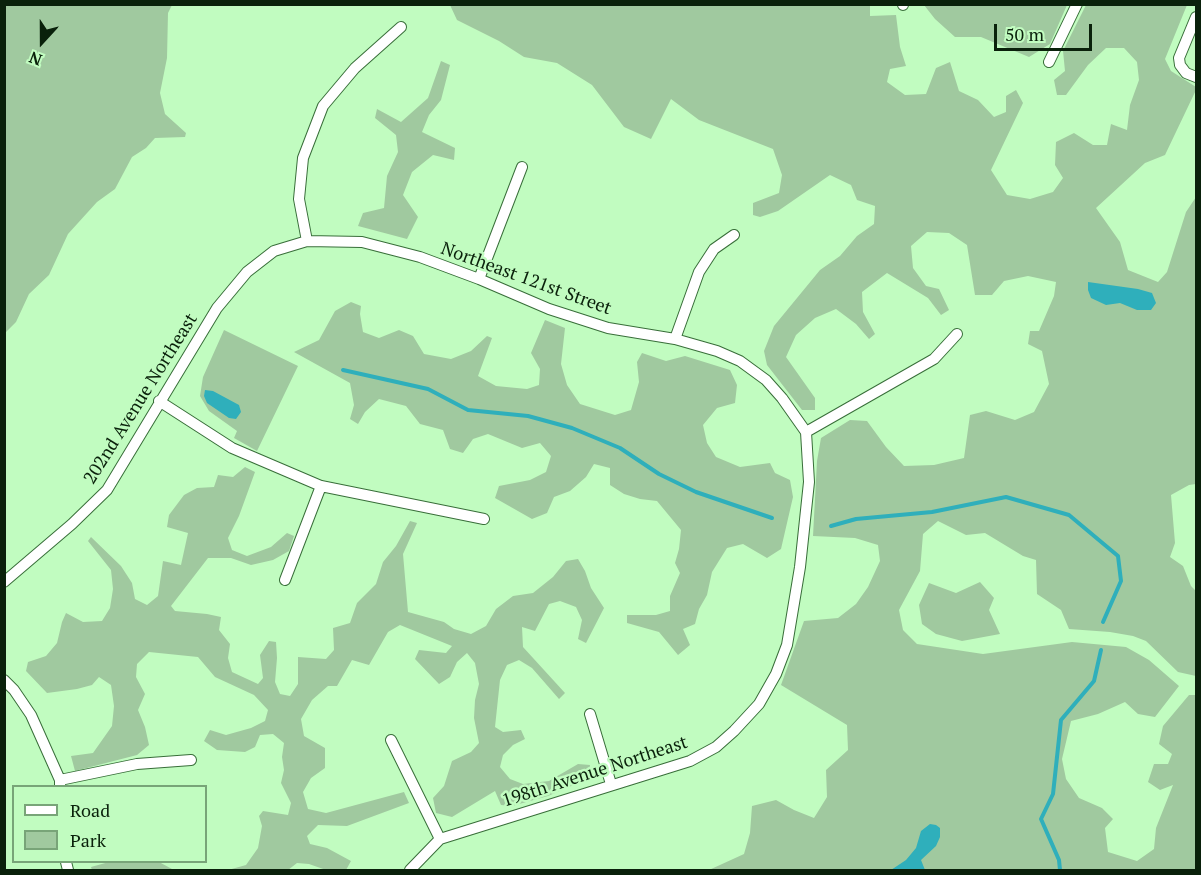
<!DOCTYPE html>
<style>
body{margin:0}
#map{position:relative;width:1201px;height:875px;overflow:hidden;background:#c1fcc0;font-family:"PT Serif",serif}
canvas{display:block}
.frame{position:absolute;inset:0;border:6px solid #0a210b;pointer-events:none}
.legend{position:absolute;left:12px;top:785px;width:195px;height:78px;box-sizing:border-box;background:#c1fcc0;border:2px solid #78a478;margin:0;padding:8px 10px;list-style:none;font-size:18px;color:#0a210b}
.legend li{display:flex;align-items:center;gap:12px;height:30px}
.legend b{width:30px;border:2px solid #78a478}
.north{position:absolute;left:12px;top:12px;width:60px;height:60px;-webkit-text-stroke:4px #c1fcc0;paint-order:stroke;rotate:201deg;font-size:16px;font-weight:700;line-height:24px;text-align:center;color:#0a210b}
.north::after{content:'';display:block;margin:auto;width:21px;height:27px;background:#0a210b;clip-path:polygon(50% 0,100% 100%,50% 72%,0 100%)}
.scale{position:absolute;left:994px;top:24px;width:98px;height:27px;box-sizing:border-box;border:3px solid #0a210b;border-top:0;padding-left:8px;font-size:18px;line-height:21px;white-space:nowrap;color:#0a210b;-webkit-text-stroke:4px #c1fcc0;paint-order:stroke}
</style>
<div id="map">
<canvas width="1201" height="875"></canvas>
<div class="frame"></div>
<ul class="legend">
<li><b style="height:8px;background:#fff"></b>Road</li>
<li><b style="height:16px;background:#a0c99f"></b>Park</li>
</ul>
<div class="north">N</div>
<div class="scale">50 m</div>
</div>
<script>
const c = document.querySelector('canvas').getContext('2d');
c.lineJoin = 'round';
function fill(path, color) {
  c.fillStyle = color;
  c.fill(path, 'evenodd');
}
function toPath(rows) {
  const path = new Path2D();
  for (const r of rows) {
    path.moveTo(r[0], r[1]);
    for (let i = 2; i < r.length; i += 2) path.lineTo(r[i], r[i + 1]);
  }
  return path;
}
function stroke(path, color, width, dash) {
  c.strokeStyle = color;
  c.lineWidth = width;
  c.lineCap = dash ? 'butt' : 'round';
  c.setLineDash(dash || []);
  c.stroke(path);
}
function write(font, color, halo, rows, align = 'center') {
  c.font = font + ' "PT Serif",serif';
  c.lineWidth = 5;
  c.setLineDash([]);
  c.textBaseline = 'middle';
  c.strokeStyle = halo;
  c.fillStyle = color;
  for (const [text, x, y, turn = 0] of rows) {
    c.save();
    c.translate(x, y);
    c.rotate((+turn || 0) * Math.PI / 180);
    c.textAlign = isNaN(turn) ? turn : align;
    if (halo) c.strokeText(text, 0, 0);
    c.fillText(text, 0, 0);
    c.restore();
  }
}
const green = toPath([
 [5,4,172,5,168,13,167,58,160,93,165,114,186,133,185,137,155,138,146,148,132,157,115,189,97,202,68,234,49,275,29,294,16,322,5,333],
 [450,5,870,5,870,16,896,15,900,47,906,66,890,69,887,82,905,95,926,94,936,68,950,62,959,91,978,100,994,117,1006,112,1006,96,1016,90,1023,103,991,170,1007,195,1030,199,1053,192,1063,178,1055,165,1056,142,1074,133,1093,145,1107,145,1111,124,1127,130,1130,105,1139,80,1137,62,1124,48,1106,48,1088,65,1066,95,1057,95,1054,80,1065,71,1063,51,1086,5,1187,5,1165,59,1171,71,1196,87,1196,90,1165,155,1145,163,1096,208,1120,242,1128,270,1158,282,1167,272,1186,212,1196,197,1196,484,1189,485,1171,495,1175,543,1170,557,1183,566,1191,586,1196,591,1196,676,1178,672,1146,641,1133,636,1110,632,1069,629,1061,610,1037,594,1036,560,1023,556,985,533,966,535,938,521,923,534,920,571,899,610,903,630,917,644,983,654,1072,642,1126,647,1149,660,1179,686,1155,717,1138,714,1125,702,1098,714,1071,721,1062,759,1066,779,1079,798,1102,808,1113,819,1105,828,1108,852,1137,861,1154,849,1156,828,1173,785,1160,790,1148,782,1154,764,1168,764,1172,754,1159,744,1163,726,1189,695,1196,695,1196,870,709,870,744,854,750,833,752,806,776,800,794,810,814,818,827,797,826,770,848,750,847,725,781,685,804,621,838,618,856,604,868,587,880,561,878,545,855,538,813,536,817,461,821,438,850,420,867,421,886,447,904,466,934,465,964,458,970,415,986,411,1015,420,1034,412,1049,384,1042,351,1028,344,1030,331,1039,331,1054,296,1056,282,1028,276,1004,281,992,295,975,295,967,245,949,233,927,232,911,246,913,268,926,286,939,289,949,310,941,315,928,298,887,273,862,292,863,312,875,334,869,339,856,324,836,309,815,318,796,335,786,357,815,398,815,410,802,410,767,365,764,351,774,326,820,270,840,256,857,236,874,224,875,206,857,200,851,185,830,175,778,211,760,217,753,215,753,203,779,193,782,175,773,149,699,120,671,99,651,139,624,127,592,85,557,63,524,57,499,41,457,20],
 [924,5,1067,5,1050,44,1029,57,981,37,955,37,935,19],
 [441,61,450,65,441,100,429,115,422,132,455,148,454,160,433,155,412,172,403,195,418,217,407,239,358,226,363,213,384,208,387,176,398,152,396,135,375,118,377,109,401,122,428,98],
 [351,302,361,306,360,314,363,332,379,338,399,330,413,336,424,354,451,359,471,351,487,336,492,338,478,376,496,386,527,389,539,385,540,369,531,353,545,320,565,328,561,364,567,385,580,404,615,415,631,410,639,382,637,362,642,353,666,361,685,356,730,370,737,385,735,403,717,408,703,425,707,443,716,457,740,467,770,463,775,473,790,480,793,497,781,549,767,558,743,544,727,548,712,572,707,595,699,609,695,624,683,629,690,645,678,655,659,632,627,623,627,615,656,615,670,611,670,596,680,573,675,563,679,549,681,530,657,501,640,499,624,494,610,485,610,468,594,464,586,477,570,491,554,497,547,513,532,519,495,498,499,486,530,480,546,472,551,456,540,443,522,448,488,434,473,439,463,453,450,449,443,430,420,424,406,406,379,399,365,412,358,424,350,419,354,405,350,383,294,352,319,340,335,311],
 [224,330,298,366,257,451,234,438,237,431,209,411,200,396,203,377],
 [245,467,255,472,239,516,228,538,232,550,247,556,271,547,287,533,294,536,289,551,273,560,251,565,231,558,208,558,171,606,175,611,207,614,221,617,219,630,230,644,228,658,232,672,258,684,263,678,260,655,269,641,276,642,277,658,275,682,280,694,290,696,298,684,298,657,326,659,334,650,333,628,350,623,357,603,376,584,383,562,396,546,410,521,417,523,403,554,408,612,444,622,454,629,471,634,486,626,496,609,513,596,533,593,553,577,566,561,578,559,585,571,591,588,604,608,586,643,578,639,582,620,576,607,560,601,549,604,535,631,522,627,523,647,565,693,559,699,532,668,519,660,507,665,500,680,495,727,503,732,521,730,525,739,513,745,503,755,500,767,510,779,523,784,549,781,578,764,590,765,589,772,583,781,548,796,512,806,501,805,495,791,452,817,436,813,433,798,444,786,452,761,471,752,479,743,474,718,475,700,479,684,475,663,467,653,457,662,450,677,439,684,415,659,419,650,446,653,452,646,400,625,388,632,369,665,352,660,337,686,328,686,312,700,301,719,304,736,325,748,325,768,311,778,303,792,308,809,326,813,404,792,409,803,347,826,318,825,307,836,310,844,327,848,351,861,346,870,326,870,309,864,297,863,288,870,228,870,246,865,258,848,262,826,259,816,263,811,288,815,291,803,281,783,284,770,282,757,284,743,273,734,260,735,255,747,245,752,217,750,204,741,210,730,226,735,251,728,265,721,268,710,254,695,215,677,198,657,149,652,137,664,136,677,145,694,138,710,145,727,149,745,137,755,75,771,71,756,93,753,112,726,114,706,111,685,99,677,92,685,77,689,47,693,26,671,28,662,46,656,57,643,62,622,66,613,83,622,102,621,110,608,113,589,111,570,88,541,91,537,121,566,132,583,135,599,147,605,158,596,163,561,181,565,188,533,167,527,169,515,184,495,197,488,214,487,218,475,233,477],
 [980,582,994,598,989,610,1000,634,962,641,936,634,922,624,919,605,929,583,956,593],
 [109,862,159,862,172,869,202,870,92,870,91,867]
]);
const water = toPath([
 [1088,282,1138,289,1152,293,1156,303,1151,310,1137,310,1120,303,1106,305,1091,298,1088,290],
 [205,390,213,391,239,405,241,412,236,419,229,418,207,403,204,396],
 [930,824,936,825,940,828,940,837,936,846,921,860,925,870,891,870,906,860,916,848,921,831]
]);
const stream = toPath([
 [343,370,428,389,468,410,528,416,572,428,620,448,659,474,696,492,772,518],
 [831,526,856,519,932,512,1006,497,1069,515,1118,556,1121,581,1103,622],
 [1060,870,1059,860,1041,819,1053,794,1061,720,1094,681,1101,650]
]);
const minor = toPath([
 [903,5,903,4],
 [1196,17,1179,58,1180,65,1186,73,1196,77],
 [1049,62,1077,4],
 [307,241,299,199,303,158,323,106,355,68,401,27],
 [479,279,522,167],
 [675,339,699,272,714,249,734,235],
 [159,401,232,448,321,486,484,519],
 [806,432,934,359,957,334],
 [285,580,321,486],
 [4,582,72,524,107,490,217,308,247,272,274,251,307,241,362,242,420,257,479,279,549,309,608,328,675,339,717,351,740,361,766,380,782,398,806,432],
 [4,680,14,690,31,715,60,780,60,785],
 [590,714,611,784],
 [391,740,440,839],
 [60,780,137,764,191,760],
 [66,862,68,870],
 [410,870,440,839,690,761,716,747,734,731,759,704,776,674,787,645,800,567,809,482,806,432]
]);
const streetNames = [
 ["Northeast 121st Street",526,279,20],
 ["202nd Avenue Northeast",141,399,-58],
 ["198th Avenue Northeast",595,772,-18]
];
fill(green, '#a0c99f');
fill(water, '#2fafbb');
stroke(stream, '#2fafbb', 4);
stroke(minor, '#386e39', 12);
stroke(minor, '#fff', 10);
write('18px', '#0a210b', '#c1fcc0', streetNames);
</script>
